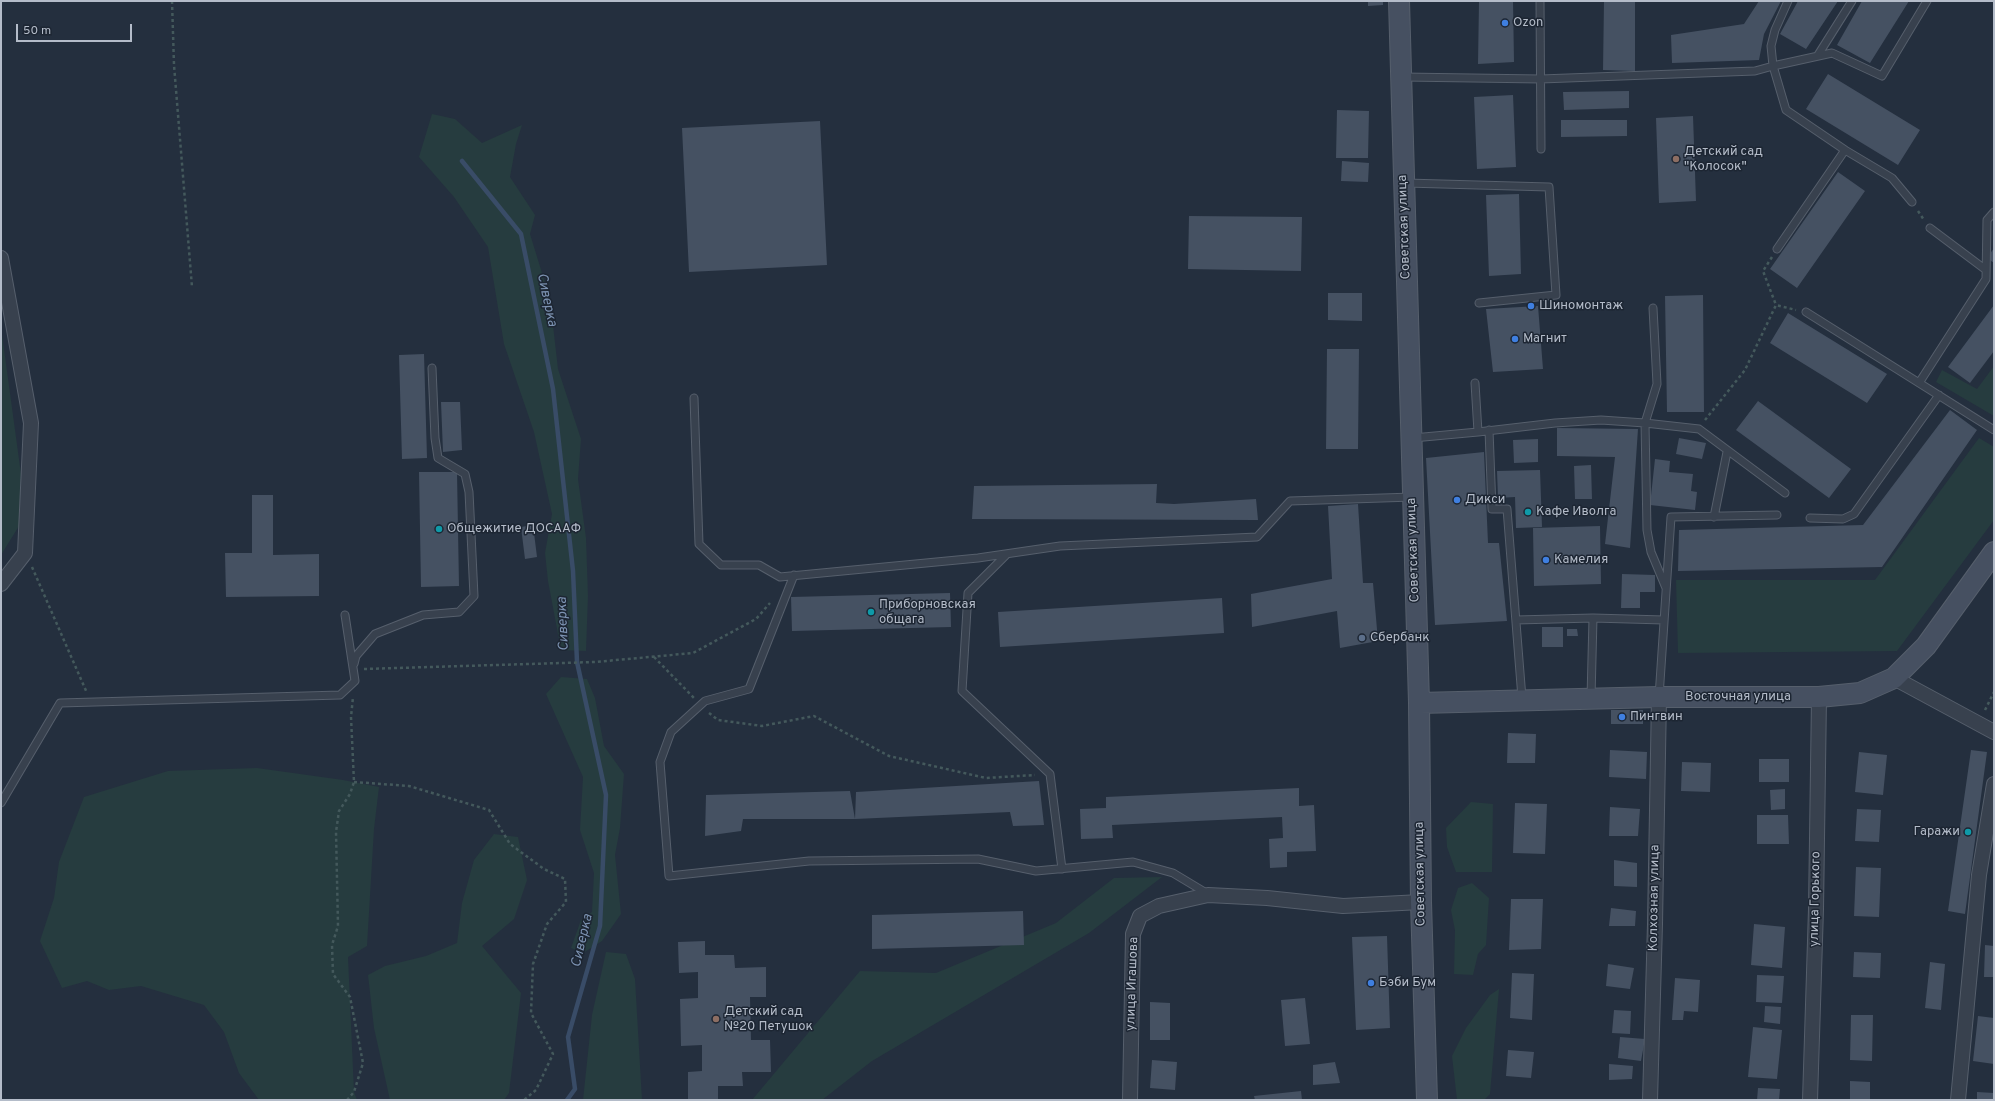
<!DOCTYPE html>
<meta charset="utf-8">
<style>
body{margin:0}
#map{position:relative;width:1995px;height:1101px;overflow:hidden;background:#242f3e;font-family:Overpass,sans-serif}
canvas{display:block}
.frame{position:absolute;inset:0;border:2px solid #b4bcc9;pointer-events:none}
.scale{position:absolute;left:16px;top:24px;width:116px;height:18px;box-sizing:border-box;border:2px solid #b4bcc9;border-top:0;padding-left:5px;font-size:12px;line-height:14px;white-space:nowrap;color:#b4bcc9;-webkit-text-stroke:3px #1d2633;paint-order:stroke}
</style>
<div id="map">
<canvas width="1995" height="1101"></canvas>
<div class="frame"></div>
<div class="scale">50 m</div>
</div>
<script>
const c = document.querySelector('canvas').getContext('2d');
c.lineJoin = 'round';
function fill(path, color) {
  c.fillStyle = color;
  c.fill(path, 'evenodd');
}
function toPath(rows) {
  const path = new Path2D();
  for (const r of rows) {
    path.moveTo(r[0], r[1]);
    for (let i = 2; i < r.length; i += 2) path.lineTo(r[i], r[i + 1]);
  }
  return path;
}
function stroke(path, color, width, dash) {
  c.strokeStyle = color;
  c.lineWidth = width;
  c.lineCap = dash ? 'butt' : 'round';
  c.setLineDash(dash || []);
  c.stroke(path);
}
function write(font, color, halo, rows, align = 'center') {
  c.font = font + ' Overpass,sans-serif';
  c.lineWidth = 3;
  c.setLineDash([]);
  c.textBaseline = 'middle';
  c.strokeStyle = halo;
  c.fillStyle = color;
  for (const [text, x, y, turn = 0] of rows) {
    c.save();
    c.translate(x, y);
    c.rotate((+turn || 0) * Math.PI / 180);
    c.textAlign = isNaN(turn) ? turn : align;
    if (halo) c.strokeText(text, 0, 0);
    c.fillText(text, 0, 0);
    c.restore();
  }
}
const green = toPath([
 [432,114,455,119,482,143,522,125,516,144,510,177,535,215,530,234,550,299,558,369,581,439,578,479,586,538,588,596,586,651,561,650,548,581,545,553,552,514,534,432,504,344,488,247,454,197,419,157],
 [1,327,21,474,19,526,1,555],
 [1994,366,1994,416,1936,382,1942,370,1977,389],
 [1979,438,1994,447,1994,520,1897,651,1678,653,1676,580,1875,580],
 [561,677,587,679,595,698,604,746,624,774,620,828,615,855,621,914,602,941,583,953,571,948,581,920,592,912,594,873,580,830,583,777,546,694],
 [257,768,343,780,379,787,374,829,367,946,348,957,354,1092,357,1100,259,1100,239,1073,224,1032,204,1005,141,986,109,990,87,981,62,988,40,941,54,898,59,862,84,797,168,771],
 [1471,802,1493,804,1492,872,1456,872,1447,847,1446,828],
 [494,834,518,837,527,880,514,919,482,946,521,993,509,1093,504,1100,390,1100,374,1028,368,975,385,966,426,956,457,943,462,903,474,860],
 [1162,877,1089,933,872,1061,822,1100,752,1100,860,971,936,973,1056,923,1114,878],
 [1472,883,1489,898,1486,945,1478,954,1473,975,1454,974,1455,930,1451,910,1458,888],
 [606,952,626,954,635,979,642,1100,583,1100,592,1015],
 [1499,989,1490,1094,1484,1100,1457,1100,1452,1056,1466,1028,1490,995]
]);
const stream = toPath([
 [462,161,521,234,553,389,573,571,577,662,606,795,600,926,568,1037,575,1089,567,1100]
]);
const building = toPath([
 [1368,1,1383,1,1383,5,1368,6],
 [1479,1,1513,1,1514,62,1478,64],
 [1604,1,1635,1,1635,71,1603,70],
 [1759,1,1781,1,1764,34,1759,60,1672,63,1671,35,1744,24],
 [1798,1,1838,1,1806,49,1780,34],
 [1862,1,1909,1,1870,63,1837,45],
 [1828,74,1920,130,1898,165,1806,109],
 [1629,91,1629,108,1564,110,1563,92],
 [1513,95,1516,167,1477,169,1474,97],
 [1337,110,1369,111,1368,158,1336,158],
 [1693,116,1696,201,1659,203,1656,118],
 [1561,120,1627,120,1627,136,1561,137],
 [820,121,827,265,689,272,682,128],
 [1342,161,1369,163,1368,182,1341,181],
 [1838,172,1865,191,1797,288,1770,269],
 [1519,194,1521,274,1489,276,1486,195],
 [1189,216,1302,217,1301,271,1188,269],
 [1994,248,1994,263,1987,258],
 [1328,293,1362,293,1362,321,1328,320],
 [1703,295,1704,412,1667,412,1665,296],
 [1994,305,1994,351,1970,383,1948,367],
 [1538,306,1543,369,1493,372,1486,309],
 [1788,313,1887,374,1867,403,1770,343],
 [1327,349,1359,349,1358,449,1326,449],
 [424,354,427,458,402,459,399,355],
 [1758,401,1851,469,1829,498,1736,430],
 [441,402,460,402,462,450,443,452],
 [1950,410,1977,430,1882,567,1678,571,1679,530,1863,525],
 [1557,428,1638,429,1630,548,1605,544,1615,457,1557,456],
 [1679,438,1706,443,1702,459,1676,454],
 [1538,439,1538,462,1514,463,1513,440],
 [1484,452,1488,543,1499,543,1507,621,1435,625,1426,458],
 [1655,459,1670,461,1669,472,1693,474,1691,491,1697,492,1695,510,1650,505],
 [1591,465,1592,499,1575,499,1574,466],
 [1540,470,1542,527,1516,528,1515,497,1498,498,1497,471],
 [419,472,457,472,459,586,421,587],
 [1157,484,1156,503,1174,504,1256,499,1258,520,972,519,974,486],
 [252,495,273,495,273,555,319,554,319,596,226,597,225,553,252,553],
 [1358,504,1363,583,1373,583,1378,641,1340,648,1337,611,1252,627,1251,594,1332,579,1328,506],
 [533,525,537,557,525,559,521,527],
 [1600,526,1601,584,1534,586,1533,528],
 [1622,574,1655,575,1655,592,1640,592,1640,608,1621,608],
 [950,593,951,627,792,631,791,597],
 [1222,598,1224,633,1000,647,998,612],
 [1542,627,1563,627,1563,647,1542,647],
 [1567,629,1577,629,1578,636,1567,636],
 [1611,710,1643,710,1643,724,1611,724],
 [1508,733,1536,734,1535,763,1507,763],
 [1610,750,1647,752,1646,779,1609,777],
 [1971,750,1987,752,1965,914,1948,911],
 [1859,752,1887,755,1883,795,1855,792],
 [1759,759,1789,759,1789,782,1759,782],
 [1682,762,1711,763,1710,792,1681,791],
 [1039,781,1044,825,1013,826,1010,812,855,819,743,819,741,831,705,836,706,795,850,791,855,819,856,792],
 [1299,788,1299,806,1314,805,1316,851,1287,852,1287,867,1270,868,1269,839,1283,838,1282,817,1112,825,1113,838,1081,839,1080,809,1106,808,1106,797],
 [1785,789,1785,809,1771,810,1770,790],
 [1515,803,1547,804,1545,854,1513,853],
 [1610,807,1640,809,1638,836,1609,836],
 [1857,809,1881,810,1879,842,1855,841],
 [1757,815,1788,815,1789,844,1757,844],
 [1614,860,1637,863,1637,887,1614,886],
 [1856,867,1881,868,1879,917,1854,916],
 [1511,899,1543,899,1541,949,1509,950],
 [1611,908,1636,911,1635,926,1609,926],
 [1023,911,1024,945,872,949,872,915],
 [1754,924,1785,927,1782,968,1751,965],
 [1387,936,1390,1028,1356,1030,1352,937],
 [705,941,705,955,734,955,735,968,766,967,766,997,750,997,751,1040,770,1040,771,1072,742,1072,743,1086,718,1086,718,1099,688,1100,688,1072,702,1071,702,1045,681,1046,680,999,698,998,698,972,679,973,678,942],
 [1985,945,1994,946,1994,977,1984,977],
 [1854,952,1881,953,1880,978,1853,977],
 [1930,962,1945,964,1941,1010,1925,1008],
 [1608,964,1634,968,1630,989,1606,986],
 [1512,973,1534,974,1532,1020,1510,1018],
 [1757,975,1784,976,1782,1003,1756,1002],
 [1675,978,1700,980,1698,1012,1684,1011,1683,1020,1672,1020],
 [1305,998,1310,1044,1285,1046,1281,1000],
 [1150,1002,1170,1003,1170,1040,1150,1040],
 [1765,1006,1781,1007,1780,1024,1764,1022],
 [1614,1010,1631,1011,1630,1034,1612,1033],
 [1851,1015,1873,1015,1872,1061,1850,1060],
 [1978,1016,1994,1018,1994,1064,1973,1061],
 [1753,1027,1782,1030,1777,1079,1748,1077],
 [1620,1037,1645,1039,1641,1061,1618,1058],
 [1508,1050,1534,1052,1531,1078,1506,1076],
 [1152,1060,1177,1062,1175,1090,1150,1088],
 [1335,1062,1340,1083,1313,1085,1313,1065],
 [1609,1064,1633,1066,1632,1079,1609,1080],
 [1850,1081,1870,1082,1870,1100,1850,1100],
 [1758,1088,1780,1089,1779,1100,1757,1100],
 [1301,1091,1302,1100,1255,1100,1254,1096],
 [1977,1092,1994,1093,1994,1100,1977,1100]
]);
const path = toPath([
 [172,1,174,65,192,287],
 [1918,211,1924,220],
 [1772,257,1763,271,1776,305],
 [1705,420,1745,370,1776,305,1796,310],
 [32,567,87,693],
 [654,657,694,698],
 [364,669,595,662,693,653,756,619,770,603],
 [1985,710,1994,692],
 [709,713,718,720,762,726,814,716,889,756,986,778,1035,775],
 [354,782,409,786,489,810,510,844,544,869,565,879,566,902,547,924,533,964,531,1013,553,1054,536,1090,524,1100],
 [347,1100,354,1092,363,1063,350,997,333,974,332,945,338,926,336,832,339,811,350,794,354,782,351,717,353,697]
]);
const lane = toPath([
 [1540,1,1541,149],
 [1788,1,1775,30,1771,46,1773,66,1832,53,1882,76,1927,1],
 [1818,55,1852,1],
 [1403,77,1541,79,1755,71,1773,66,1786,110,1845,150,1777,249],
 [1845,150,1892,178,1912,202],
 [1406,183,1549,187,1556,295,1479,303],
 [1930,228,1986,270],
 [1653,308,1657,384,1645,423,1699,429,1785,493],
 [1806,312,1994,430],
 [1475,383,1478,432],
 [1919,383,1986,279,1987,220,1994,212],
 [694,398,699,544,721,565,759,565,780,577,978,558,1060,546,1257,537,1290,501,1413,497],
 [1489,430,1492,509,1507,509,1522,698],
 [1413,438,1478,432,1555,423,1601,420,1645,423,1647,530,1651,552,1666,588],
 [1714,517,1727,452],
 [1810,518,1843,519,1854,514,1939,395],
 [1007,554,968,593,962,691,1050,774,1062,869],
 [794,575,749,689,705,701,671,732,660,762,669,876,809,861,978,859,1036,871,1133,862,1173,873,1208,894],
 [1593,618,1664,620],
 [1516,620,1593,618,1591,698],
 [354,664,356,656,375,634,423,615,459,612,474,596,469,492,465,474,438,458,435,438,432,368],
 [1659,697,1671,517,1777,515],
 [1,803,60,703,340,695,355,681,345,615]
]);
const street = toPath([
 [1,258,31,423,25,553,1,584],
 [1894,678,1994,732],
 [1130,1100,1133,934,1140,916,1159,906,1208,895,1267,898,1343,906,1421,902],
 [1650,1100,1655,924,1659,697],
 [1810,1100,1816,909,1819,697],
 [1958,1100,1979,875,1994,784]
]);
const secondary = toPath([
 [1399,1,1419,703,1421,902,1427,1100],
 [1419,703,1659,697,1819,697,1860,693,1894,678,1926,646,1994,552]
]);
const markers = [
 [1505,23,4,"#3f7fe0"],
 [1676,159,4,"#8d6e63"],
 [1531,306,4,"#3f7fe0"],
 [1515,339,4,"#3f7fe0"],
 [1457,500,4,"#3f7fe0"],
 [1528,512,4,"#0f9aa8"],
 [439,529,4,"#0f9aa8"],
 [1546,560,4,"#3f7fe0"],
 [871,612,4,"#0f9aa8"],
 [1362,638,4,"#5c6f8a"],
 [1622,717,4,"#3f7fe0"],
 [1968,832,4,"#0f9aa8"],
 [1371,983,4,"#3f7fe0"],
 [716,1019,4,"#8d6e63"]
];
const poiNames = [
 ["Ozon",1513,23],
 ["Детский сад",1684,152],
 ["\"Колосок\"",1684,167],
 ["Шиномонтаж",1539,306],
 ["Магнит",1523,339],
 ["Дикси",1465,500],
 ["Кафе Иволга",1536,512],
 ["Общежитие ДОСААФ",447,529],
 ["Камелия",1554,560],
 ["Приборновская",879,605],
 ["общага",879,620],
 ["Сбербанк",1370,638],
 ["Пингвин",1630,717],
 ["Гаражи",1960,832,"right"],
 ["Бэби Бум",1379,983],
 ["Детский сад",724,1012],
 ["№20 Петушок",724,1027]
];
const streetNames = [
 ["Советская улица",1405,227,-92],
 ["Советская улица",1414,550,-92],
 ["Восточная улица",1738,697],
 ["Советская улица",1421,874,-91],
 ["Колхозная улица",1655,898,-89],
 ["улица Горького",1816,899,-89],
 ["улица Игашова",1133,984,-88]
];
const waterNames = [
 ["Сиверка",546,300,78],
 ["Сиверка",564,624,-92],
 ["Сиверка",583,941,-77]
];
fill(green, '#263c3f');
stroke(stream, '#394c67', 4.5);
fill(building, '#455162');
stroke(lane, '#565f6c', 9);
stroke(street, '#565f6c', 16);
stroke(secondary, '#565f6c', 22);
stroke(path, '#44595c', 2.5, [3, 3]);
stroke(lane, '#38414e', 7);
stroke(street, '#38414e', 14);
stroke(secondary, '#465061', 20);
for (const [x, y, r, color] of markers) {
  const dot = new Path2D();
  dot.arc(x, y, r, 0, 2 * Math.PI);
  c.fillStyle = color;
  c.fill(dot);
  stroke(dot, '#1d2633', 1.5);
}
write('13px', '#b4bcc9', '#1d2633', poiNames, 'left');
write('13px', '#b4bcc9', '#1d2633', streetNames);
write('italic 14px', '#7c92b1', '#1d2633', waterNames);
</script>
